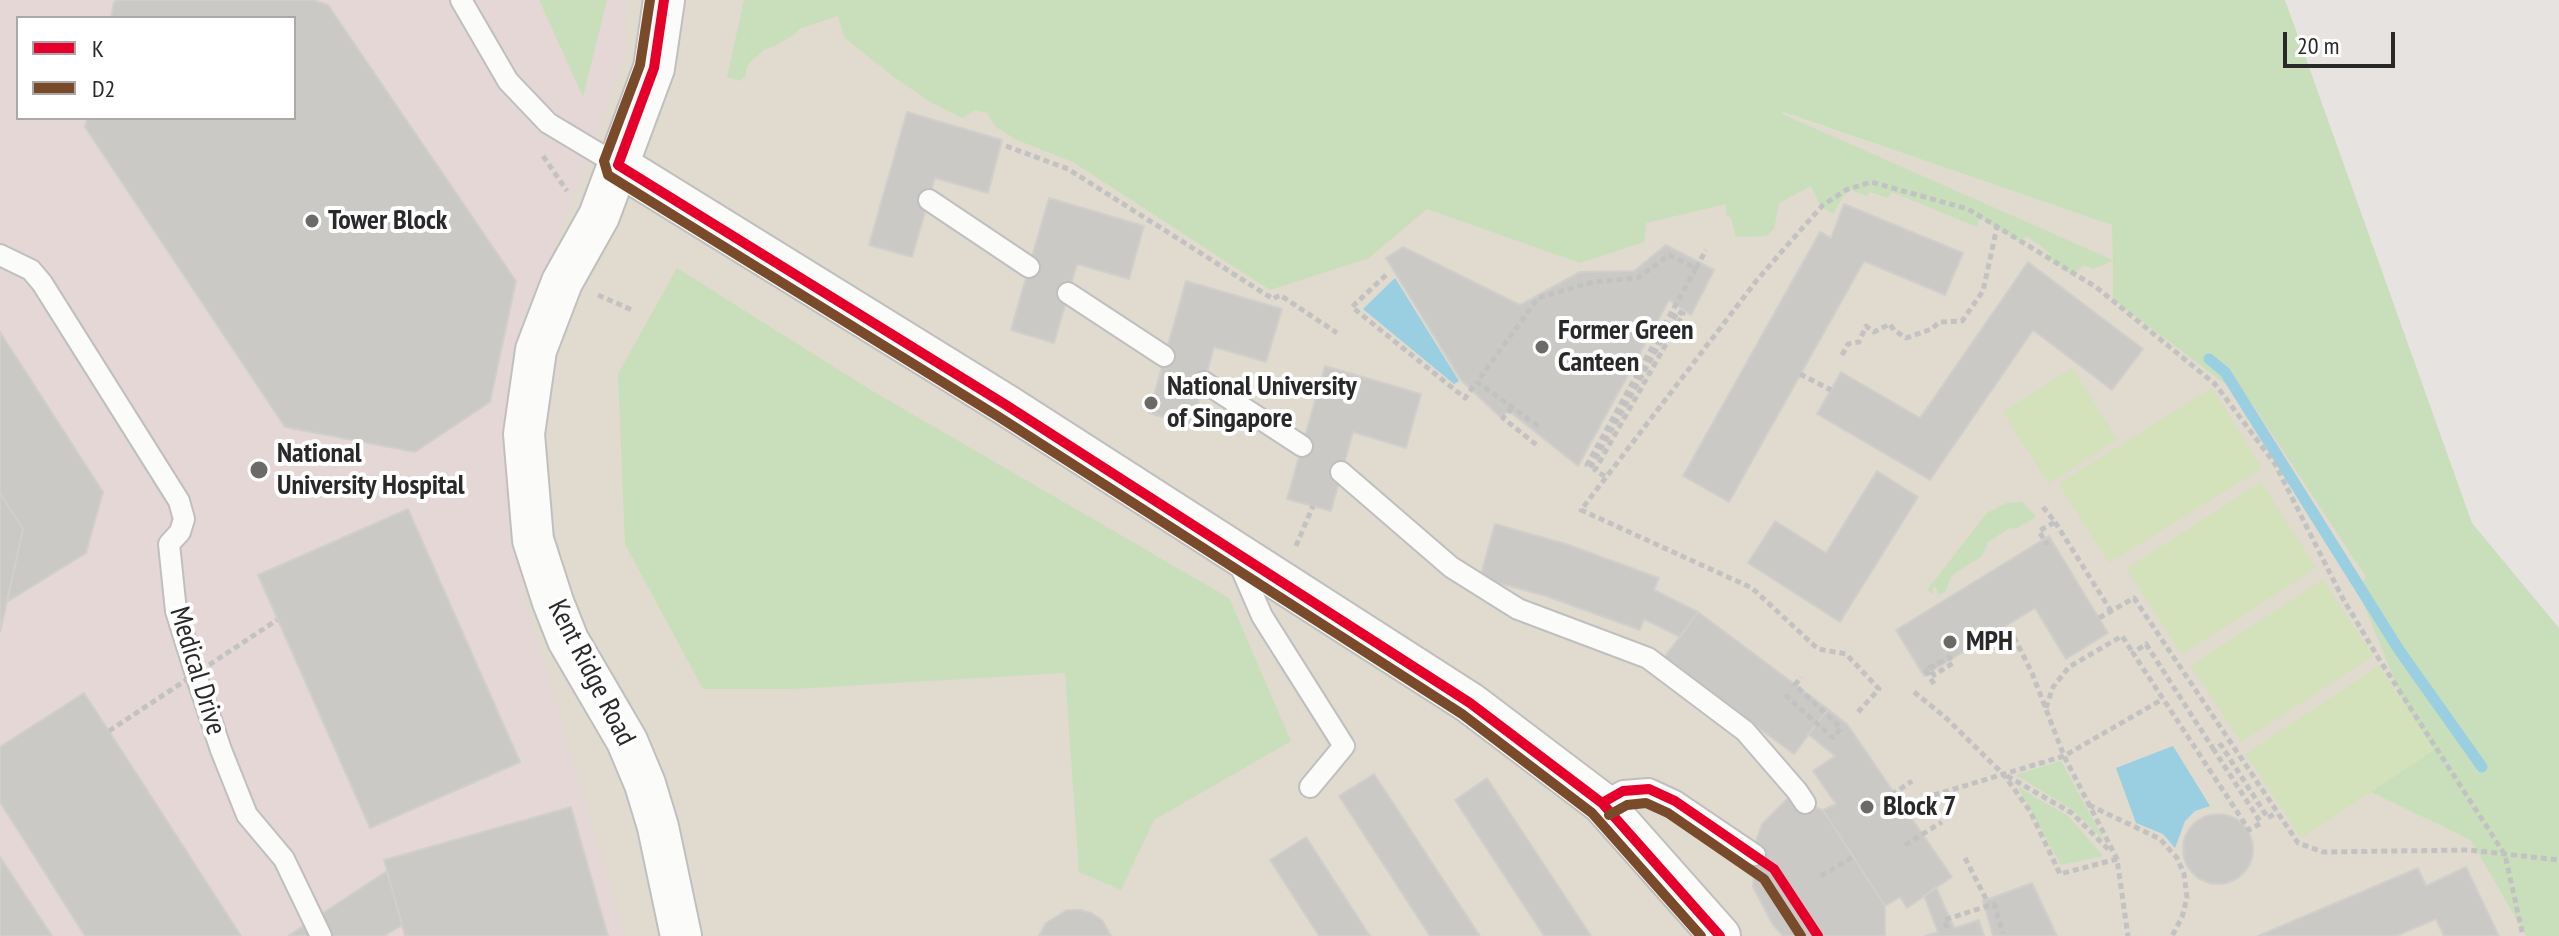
<!DOCTYPE html>
<style>
body{margin:0}
#map{position:relative;width:2559px;height:936px;overflow:hidden;background:#e6e3e0;font-family:"PT Sans Narrow",sans-serif}
canvas{display:block}
.legend{position:absolute;left:16px;top:16px;width:280px;height:104px;box-sizing:border-box;background:#fff;border:2px solid #a9a9a9;margin:0;padding:10px 14px;list-style:none;font-size:24px;color:#292929}
.legend li{display:flex;align-items:center;gap:16px;height:40px}
.legend b{width:40px;border:2px solid #a9a9a9}
.scale{position:absolute;left:2283px;top:32px;width:112px;height:36px;box-sizing:border-box;border:4px solid #292929;border-top:0;padding-left:10px;font-size:24px;line-height:28px;white-space:nowrap;color:#292929;-webkit-text-stroke:6px #fff;paint-order:stroke}
</style>
<div id="map">
<canvas width="2559" height="936"></canvas>
<ul class="legend">
<li><b style="height:10px;background:#e4002b"></b>K</li>
<li><b style="height:10px;background:#7a4b2a"></b>D2</li>
</ul>
<div class="scale">20 m</div>
</div>
<script>
const c = document.querySelector('canvas').getContext('2d');
c.lineJoin = 'round';
function fill(path, color) {
  c.fillStyle = color;
  c.fill(path, 'evenodd');
}
function toPath(rows) {
  const path = new Path2D();
  for (const r of rows) {
    if (r.length === 3) {
      path.moveTo(r[0] + r[2], r[1]);
      path.arc(r[0], r[1], r[2], 0, 2 * Math.PI);
      continue;
    }
    path.moveTo(r[0], r[1]);
    for (let i = 2; i < r.length; i += 2) path.lineTo(r[i], r[i + 1]);
  }
  return path;
}
function stroke(path, color, width, dash) {
  c.strokeStyle = color;
  c.lineWidth = width;
  c.lineCap = dash ? 'butt' : 'round';
  c.setLineDash(dash || []);
  c.stroke(path);
}
function write(font, color, halo, rows, align = 'center') {
  c.font = font + ' "PT Sans Narrow",sans-serif';
  c.lineWidth = 8;
  c.setLineDash([]);
  c.textBaseline = 'middle';
  c.strokeStyle = halo;
  c.fillStyle = color;
  for (const [text, x, y, turn = 0] of rows) {
    c.save();
    c.translate(x, y);
    c.rotate((+turn || 0) * Math.PI / 180);
    c.textAlign = isNaN(turn) ? turn : align;
    if (halo) c.strokeText(text, 0, 0);
    c.fillText(text, 0, 0);
    c.restore();
  }
}
const education = toPath([
 [0,0,1208,0,1770,108,2113,225,2559,664,2559,936,0,936],
 [18,18,294,18,294,118,18,118]
]);
const medical = toPath([
 [0,0,626,0,625,56,516,352,522,588,625,936,0,936],
 [18,18,294,18,294,118,18,118]
]);
const green = toPath([
 [539,0,607,0,583,97],
 [744,0,2285,0,2472,523,2559,628,2559,936,2526,936,2471,840,2371,792,2434,750,2403,701,2357,587,2366,577,2253,405,2113,299,2113,261,2093,269,2084,265,2072,275,2049,258,2050,253,2027,236,2019,241,1980,218,1977,227,1892,192,1888,198,1870,192,1867,196,1848,189,1833,214,1821,207,1811,186,1779,203,1774,229,1766,236,1736,237,1731,218,1726,215,1726,204,1646,223,1644,242,1580,263,1427,209,1369,258,1270,290,1073,162,1017,140,996,127,987,113,975,110,962,118,929,101,894,77,844,37,838,16,799,29,794,35,771,48,765,49,748,64,745,76,740,81,727,77],
 [1783,112,2112,225,2113,260,1782,114],
 [677,268,869,389,1229,598,1291,741,1154,820,1121,890,1079,872,1065,673,794,689,703,689,625,544,618,374],
 [2022,502,2036,517,2015,529,2011,527,1988,542,1982,556,1952,575,1945,592,1938,595,1936,587,1933,588,1933,594,1927,590,1987,513,2007,503],
 [2061,761,2104,840,2073,810,2016,775],
 [2018,787,2068,816,2103,856,2061,865]
]);
const pitch = toPath([
 [2072,368,2117,439,2049,484,2003,412],
 [2212,388,2262,468,2109,563,2059,484],
 [2261,482,2316,568,2182,654,2127,569],
 [2323,580,2373,656,2241,742,2191,666],
 [2379,666,2434,750,2301,838,2246,754]
]);
const water = toPath([
 [1395,278,1459,381,1454,384,1363,309],
 [2173,746,2210,806,2195,811,2185,821,2175,848,2163,834,2136,823,2116,768]
]);
const stream = toPath([
 [2209,359,2225,372,2399,650,2482,767]
]);
const building = toPath([
 [118,0,313,0,328,5,516,281,490,402,415,452,285,427,85,127,87,118,294,118,294,18,111,18,114,2,118,0],
 [907,112,1002,140,988,193,935,178,912,257,869,245,907,112],
 [1049,198,1144,226,1129,279,1077,264,1054,343,1011,330,1049,198],
 [1844,204,1963,253,1945,295,1864,261,1729,502,1683,476,1820,232,1831,238,1844,204],
 [1666,245,1714,270,1691,315,1669,300,1578,466,1509,411,1500,417,1461,380,1386,258,1403,247,1520,305,1580,272,1634,271,1666,245],
 [2028,262,2143,349,2112,390,2033,330,1930,480,1817,414,1841,372,1920,418,2028,262],
 [1186,281,1282,309,1266,362,1214,347,1192,426,1149,413,1186,281],
 [0,332,103,492,86,553,7,602,23,529,0,493,0,332],
 [1325,366,1421,394,1406,448,1353,432,1331,511,1287,499,1325,366],
 [1877,471,1918,497,1840,622,1748,563,1775,521,1826,553,1877,471],
 [0,493,23,529,0,632,0,493],
 [408,509,520,762,370,828,258,575,408,509],
 [1495,524,1566,544,1659,578,1654,590,1698,612,1680,637,1644,619,1640,630,1546,596,1480,578,1495,524],
 [2049,536,2108,633,2066,659,2035,608,1924,676,1896,630,2049,536],
 [1698,612,1828,709,1794,754,1664,658,1698,612],
 [84,693,109,731,241,936,85,936,0,802,0,747,84,693],
 [1828,709,1847,724,1952,877,1907,908,1900,897,1885,906,1823,810,1836,804,1813,771,1835,756,1808,734,1828,709],
 [1374,774,1480,936,1430,936,1339,796,1374,774],
 [1487,778,1591,936,1544,936,1455,800,1487,778],
 [1788,798,1823,810,1885,906,1885,936,1783,936,1773,925,1753,887,1756,841,1762,824,1788,798],
 [571,807,608,936,405,936,384,860,571,807],
 [2218,849,35],
 [1306,837,1370,936,1319,936,1270,860,1306,837],
 [0,857,52,936,0,936,0,857],
 [2466,867,2499,936,2444,936,2436,919,2396,936,2258,936,2418,868,2426,886,2466,867],
 [387,871,402,925,384,936,288,936,387,871],
 [2032,883,2057,936,1993,936,1983,901,2032,883],
 [1936,887,1954,928,1979,920,1984,936,1925,936,1938,932,1924,896,1936,887],
 [1067,910,1080,910,1091,913,1102,920,1111,936,1039,936,1046,923,1067,910]
]);
const path = toPath([
 [1006,146,1068,169,1273,299,1280,295,1337,333],
 [543,156,567,191],
 [1696,268,1706,250],
 [1386,275,1352,307,1465,398,1477,382],
 [598,295,632,310],
 [1842,355,1848,344,1859,342,1866,326,1874,332,1890,324,1894,330,1906,338,1932,329,1939,322,1962,321,1983,291,1997,227],
 [1800,374,1831,390],
 [1512,408,1503,418,1538,446],
 [1538,426,1477,382,1538,298,1593,282,1638,278,1669,255,1696,268,1587,465,1590,468,1678,311,1683,314,1595,470,1606,477],
 [2043,507,2055,522,2039,531,2047,545],
 [2055,522,2111,611],
 [1296,546,1313,506],
 [2099,618,2134,598,2298,843,2323,852,2468,850,2559,860],
 [2014,637,2032,673,2064,756,2117,859],
 [1934,684,1926,671,1949,657,1953,663,1934,675,1929,668,1939,662],
 [1914,692,1945,717,2004,775,2030,811,2060,874,2117,859,2128,936],
 [1785,695,1833,738,1841,728,1795,685,1801,677],
 [2046,708,2053,687,2069,667,2122,636,2133,653],
 [1858,712,1879,689,1846,654,1818,649,1752,588,1581,510,1757,280,1805,225,1823,205,1846,190,1871,182,1968,209,2096,287,2215,384,2275,464,2342,597,2379,659,2505,855,2523,936],
 [2214,750,2146,644,2133,653,2249,830,2261,823,2214,750,2221,745,2268,818,2277,812],
 [2007,776,2072,813,2111,852],
 [1924,798,2064,756,2163,699],
 [2089,805,2160,839,2177,858,2184,874,2187,898,2182,917,2172,936],
 [1875,806,1912,781],
 [1905,845,1942,822],
 [1965,858,1986,899],
 [1821,876,1853,857],
 [1947,928,1944,920,1994,904,2003,933]
]);
const lane = toPath([
 [461,0,508,81,548,123,618,165],
 [929,200,1029,267],
 [0,255,31,270,42,283,179,501,184,519,180,532,169,544,176,611,196,675,221,750,247,815,284,859,321,936],
 [1068,293,1164,356],
 [1204,382,1302,446],
 [1341,472,1451,567,1518,609,1648,658,1745,731,1797,791,1805,803],
 [1238,561,1262,616,1344,746,1310,787],
 [1602,803,1623,791,1649,789,1675,801,1755,855]
]);
const street = toPath([
 [664,0,654,68,599,216,562,282,536,350,524,434,533,540,553,602,568,640,627,741,645,784,658,827,681,936],
 [618,165,1006,405,1470,703,1602,803,1720,936]
]);
const pathBridge = toPath([
 [109,731,277,620]
]);
const bus1 = toPath([
 [664,0,654,68,618,165,1006,405,1470,703,1602,803,1720,936],
 [1602,803,1623,791,1649,789,1675,801,1774,869,1818,936]
]);
const bus2 = toPath([
 [650,0,640,65,604,161,608,175,999,417,1462,714,1592,813,1701,936],
 [1609,815,1627,805,1646,803,1668,813,1764,879,1801,936]
]);
const markers = [
 [312,221,8,"#6b6a69"],
 [1542,347,8,"#6b6a69"],
 [1151,403,8,"#6b6a69"],
 [259,470,10,"#6b6a69"],
 [1950,642,8,"#6b6a69"],
 [1867,807,8,"#6b6a69"]
];
const poiNames = [
 ["Tower Block",328,221],
 ["Former Green",1558,331],
 ["Canteen",1558,363],
 ["National University",1167,387],
 ["of Singapore",1167,419],
 ["National",277,454],
 ["University Hospital",277,486],
 ["MPH",1966,642],
 ["Block 7",1883,807]
];
const streetNames = [
 ["Medical Drive",197,671,73],
 ["Kent Ridge Road",591,673,63]
];
fill(education, '#e0dacf');
fill(medical, '#e4d7d6');
fill(green, '#c9dfbb');
fill(pitch, '#d3e2ba');
fill(water, '#99cfe1');
stroke(stream, '#99cfe1', 11);
fill(building, '#cbc9c6');
stroke(building, '#d1cfcc', 2);
stroke(lane, '#c0bfc0', 24);
stroke(street, '#c0bfc0', 44);
stroke(path, '#c3c2c2', 5, [6, 4]);
stroke(lane, '#fbfbfa', 20);
stroke(street, '#fbfbfa', 40);
stroke(pathBridge, '#c3c2c2', 5, [6, 4]);
stroke(bus1, '#e4002b', 10);
stroke(bus2, '#7a4b2a', 10);
for (const [x, y, r, color] of markers) {
  const dot = new Path2D();
  dot.arc(x, y, r, 0, 2 * Math.PI);
  c.fillStyle = color;
  c.fill(dot);
  stroke(dot, '#fff', 3);
}
write('bold 28px', '#292929', '#fff', poiNames, 'left');
write('28px', '#292929', '#fff', streetNames);
</script>
